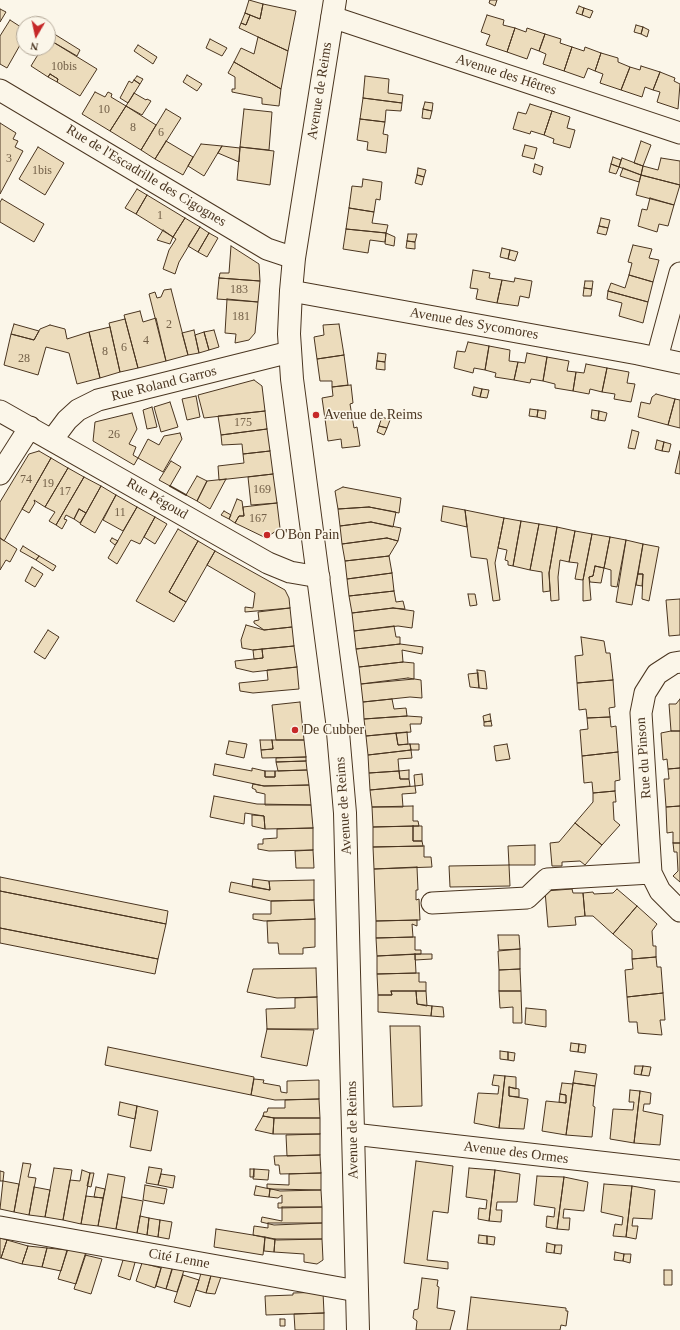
<!DOCTYPE html>
<meta charset="utf-8">
<style>
body{margin:0}
#map{position:relative;width:680px;height:1330px;overflow:hidden;background:#fbf6e9;font-family:"Times New Roman",serif}
canvas{display:block}
.north{position:absolute;left:16px;top:16px;width:40px;height:40px;box-sizing:border-box;background:#fbf6e9;border:1px solid #b4a999;border-radius:50%;rotate:189deg;font-size:11px;font-weight:700;line-height:16px;text-align:center;color:#4a3520}
.north::after{content:'';display:block;margin:auto;width:14px;height:18px;background:#c62828;clip-path:polygon(50% 0,100% 100%,50% 72%,0 100%)}
</style>
<div id="map">
<canvas width="680" height="1330"></canvas>
<div class="north">N</div>
</div>
<script>
const c = document.querySelector('canvas').getContext('2d');
c.lineJoin = 'round';
function fill(path, color) {
  c.fillStyle = color;
  c.fill(path, 'evenodd');
}
function toPath(rows) {
  const path = new Path2D();
  for (const r of rows) {
    path.moveTo(r[0], r[1]);
    for (let i = 2; i < r.length; i += 2) path.lineTo(r[i], r[i + 1]);
  }
  return path;
}
function stroke(path, color, width, dash) {
  c.strokeStyle = color;
  c.lineWidth = width;
  c.lineCap = dash ? 'butt' : 'round';
  c.setLineDash(dash || []);
  c.stroke(path);
}
function write(font, color, halo, rows, align = 'center') {
  c.font = font + ' "Times New Roman",serif';
  c.lineWidth = 3;
  c.setLineDash([]);
  c.textBaseline = 'middle';
  c.strokeStyle = halo;
  c.fillStyle = color;
  for (const [text, x, y, turn = 0] of rows) {
    c.save();
    c.translate(x, y);
    c.rotate((+turn || 0) * Math.PI / 180);
    c.textAlign = isNaN(turn) ? turn : align;
    if (halo) c.strokeText(text, 0, 0);
    c.fillText(text, 0, 0);
    c.restore();
  }
}
const building = toPath([
 [249,0,263,4,260,19,245,13,249,0],
 [490,0,497,0,495,6,489,3,490,0],
 [263,4,296,11,288,51,239,28,241,23,246,25,250,15,260,19,263,4],
 [579,6,584,8,582,15,576,13,579,6],
 [584,8,593,11,590,18,582,15,584,8],
 [0,9,6,12,0,22,0,9],
 [245,13,250,15,246,25,241,23,245,13],
 [487,15,504,20,503,25,515,28,507,52,486,45,490,35,481,32,487,15],
 [10,20,24,29,24,38,7,68,0,64,0,36,10,20],
 [636,25,643,27,641,34,634,32,636,25],
 [643,27,649,30,647,37,641,34,643,27],
 [515,28,526,32,527,28,545,34,539,51,531,48,527,59,507,52,515,28],
 [51,32,80,50,77,56,48,39,51,32],
 [545,34,561,39,560,43,572,47,564,71,543,64,546,54,539,51,545,34],
 [258,37,288,51,281,89,234,62,241,48,254,54,258,37],
 [48,39,97,69,80,96,57,82,58,79,50,74,48,77,31,66,42,48,48,48,48,39],
 [210,39,227,48,222,56,206,48,210,39],
 [138,45,157,57,153,64,134,51,138,45],
 [572,47,584,51,585,47,601,53,595,71,588,68,584,78,564,71,572,47],
 [601,53,618,58,618,62,630,67,621,90,600,83,603,74,595,71,601,53],
 [234,62,281,89,279,106,262,104,262,98,232,92,232,89,235,89,235,77,228,73,234,62],
 [641,66,660,72,653,90,645,87,642,97,621,90,630,67,640,70,641,66],
 [660,72,675,78,674,81,680,84,678,109,657,102,660,92,653,90,660,72],
 [50,74,58,79,57,82,48,77,50,74],
 [187,75,202,84,197,91,183,82,187,75],
 [137,76,143,79,140,84,134,80,137,76],
 [365,76,389,79,388,93,403,95,402,103,363,98,365,76],
 [134,80,140,84,128,103,120,98,129,81,132,83,134,80],
 [95,92,105,97,108,92,112,94,111,97,126,106,110,131,82,114,95,92],
 [134,93,146,100,147,99,151,101,142,115,126,106,134,93],
 [363,98,402,103,401,111,386,110,385,122,360,119,363,98],
 [425,102,433,103,432,111,423,109,425,102],
 [530,104,552,111,544,135,531,131,530,134,513,129,518,112,526,114,530,104],
 [126,106,156,125,141,150,110,131,126,106],
 [166,109,181,118,155,159,141,150,166,109],
 [244,109,272,112,269,150,240,147,244,109],
 [423,109,432,111,430,119,422,118,423,109],
 [552,111,570,117,567,128,575,130,570,148,553,143,554,139,544,135,552,111],
 [360,119,385,122,383,134,388,135,386,153,367,150,368,142,357,140,360,119],
 [0,123,16,133,13,139,18,141,15,147,23,151,0,194,0,123],
 [166,141,193,157,183,175,155,159,166,141],
 [641,141,651,145,643,166,634,163,641,141],
 [201,144,222,146,204,176,188,166,201,144],
 [525,145,537,148,534,159,522,156,525,145],
 [222,146,240,148,239,162,218,153,222,146],
 [38,147,64,163,45,195,19,179,38,147],
 [240,147,274,151,270,185,237,180,240,147],
 [613,157,621,160,619,167,611,164,613,157],
 [622,158,643,166,641,175,619,167,622,158],
 [661,158,680,161,680,185,641,175,643,166,658,170,661,158],
 [535,164,543,167,541,175,533,172,535,164],
 [611,164,619,167,616,174,609,172,611,164],
 [418,168,426,170,424,177,417,175,418,168],
 [623,168,641,175,639,182,620,176,623,168],
 [417,175,424,177,422,185,415,183,417,175],
 [641,175,680,185,674,205,636,195,641,175],
 [363,179,382,182,380,200,376,199,374,212,349,208,352,186,362,187,363,179],
 [137,189,147,195,136,214,125,208,137,189],
 [147,195,185,218,173,237,136,214,147,195],
 [650,198,674,205,668,226,659,224,657,232,638,226,642,209,647,210,650,198],
 [2,199,44,224,34,242,0,222,0,202,2,199],
 [349,208,374,212,372,223,388,225,386,233,346,229,349,208],
 [185,218,200,227,179,262,175,274,163,269,169,250,176,239,173,237,185,218],
 [601,218,610,220,608,228,599,226,601,218],
 [599,226,608,228,606,235,597,233,599,226],
 [200,227,209,233,198,252,188,246,200,227],
 [346,229,386,233,385,242,370,240,368,253,343,249,346,229],
 [163,230,173,237,170,244,157,240,163,230],
 [209,233,218,238,207,257,198,252,209,233],
 [386,233,395,237,394,246,385,244,386,233],
 [408,234,417,234,415,242,407,241,408,234],
 [407,241,415,242,415,249,406,248,407,241],
 [633,245,652,249,649,258,659,260,653,282,629,275,632,263,628,262,633,245],
 [231,246,259,264,260,281,219,278,220,273,229,273,231,246],
 [502,248,510,250,508,259,500,257,502,248],
 [510,250,518,252,515,261,508,259,510,250],
 [473,270,490,273,489,278,502,280,497,303,476,299,478,289,470,288,473,270],
 [629,275,653,282,648,302,608,291,611,283,625,288,629,275],
 [219,278,260,281,258,302,217,299,219,278],
 [515,278,532,281,529,298,520,296,518,306,497,303,502,280,514,282,515,278],
 [585,281,593,281,592,289,584,288,585,281],
 [584,288,592,289,591,296,583,296,584,288],
 [171,289,188,355,166,361,149,294,155,292,157,298,161,297,164,290,171,289],
 [608,291,648,302,643,323,619,316,622,303,607,299,608,291],
 [227,299,258,302,255,333,249,340,235,343,236,334,225,333,227,299],
 [140,311,143,322,156,318,166,361,138,368,124,315,140,311],
 [125,319,138,368,120,372,109,323,125,319],
 [14,324,39,331,34,340,11,334,14,324],
 [339,324,344,355,317,359,314,337,324,335,323,325,339,324],
 [50,325,65,329,67,339,89,332,100,378,77,384,69,353,46,347,38,375,4,365,11,334,34,340,40,329,50,325],
 [110,327,120,372,100,378,89,332,110,327],
 [194,330,199,353,188,355,182,333,194,330],
 [214,330,219,347,209,350,204,332,214,330],
 [204,332,209,350,199,353,195,335,204,332],
 [468,342,489,346,485,370,474,368,473,373,454,368,457,351,465,352,468,342],
 [489,346,510,350,509,361,518,362,514,380,495,377,496,373,485,370,489,346],
 [378,353,386,354,385,362,377,361,378,353],
 [527,353,547,357,543,381,531,379,530,383,514,380,518,362,525,363,527,353],
 [344,355,348,385,332,387,332,381,320,381,317,359,344,355],
 [547,357,569,361,567,371,576,372,573,391,555,388,555,384,543,381,547,357],
 [377,361,385,362,385,370,376,369,377,361],
 [586,364,607,368,602,392,590,389,589,394,573,391,576,372,584,373,586,364],
 [607,368,629,372,627,383,635,384,631,402,614,399,615,394,602,392,607,368],
 [254,380,262,386,265,411,204,418,198,395,254,380],
 [351,385,353,403,350,404,352,416,325,419,322,398,333,396,332,387,351,385],
 [474,387,482,389,480,397,472,395,474,387],
 [482,389,489,390,487,398,480,397,482,389],
 [656,394,675,399,668,425,638,417,641,402,650,404,652,397,656,394],
 [196,396,200,417,187,420,182,399,196,396],
 [675,399,680,400,680,428,668,425,675,399],
 [170,402,178,427,161,432,154,407,170,402],
 [152,407,157,427,147,429,143,410,152,407],
 [530,409,538,410,537,417,529,416,530,409],
 [538,410,546,411,545,419,537,417,538,410],
 [592,410,599,411,598,420,591,418,592,410],
 [265,411,267,429,221,435,218,416,265,411],
 [599,411,607,413,605,421,598,420,599,411],
 [132,413,137,429,129,444,136,447,133,455,138,458,134,465,93,441,95,422,132,413],
 [352,416,354,428,357,427,360,446,342,448,341,439,328,441,325,419,352,416],
 [382,417,390,420,387,428,379,426,382,417],
 [379,426,387,428,384,435,377,432,379,426],
 [267,429,270,451,243,454,242,444,222,445,221,435,267,429],
 [632,430,639,432,635,449,628,448,632,430],
 [180,433,182,439,163,472,138,458,148,439,159,445,164,436,180,433],
 [657,440,664,442,662,451,655,449,657,440],
 [664,442,671,444,669,452,662,451,664,442],
 [39,451,51,458,4,541,0,538,0,502,29,454,39,451],
 [270,451,273,474,219,480,218,466,244,463,243,454,270,451],
 [680,451,680,474,675,473,680,451],
 [51,458,68,468,45,507,34,500,35,503,29,513,22,509,51,458],
 [171,461,181,467,170,486,159,480,171,461],
 [68,468,84,477,56,525,49,521,55,512,45,507,68,468],
 [273,474,277,503,251,505,248,477,273,474],
 [197,476,207,481,197,501,186,495,197,476],
 [84,477,101,486,86,513,79,509,74,519,66,515,64,519,67,520,62,529,56,525,84,477],
 [226,479,210,509,197,501,207,481,226,479],
 [101,486,116,495,95,533,80,524,101,486],
 [343,487,401,498,399,513,369,507,338,509,335,491,343,487],
 [116,495,137,507,123,531,103,520,116,495],
 [237,499,242,501,244,516,239,516,235,523,229,519,237,499],
 [277,503,280,528,266,538,235,523,239,516,244,516,243,507,277,503],
 [443,506,465,510,467,527,441,521,443,506],
 [137,507,155,517,140,544,131,540,117,564,108,558,137,507],
 [369,507,396,512,393,527,371,522,340,526,338,509,369,507],
 [79,509,86,513,80,523,74,519,79,509],
 [465,510,504,518,495,563,500,600,493,601,487,559,471,557,465,510],
 [224,511,231,515,229,519,221,515,224,511],
 [155,517,167,524,155,544,144,537,155,517],
 [504,518,521,521,513,566,508,565,508,561,505,560,507,550,498,548,504,518],
 [521,521,539,524,530,570,513,566,521,521],
 [371,522,401,528,398,541,387,538,342,544,340,526,371,522],
 [539,524,557,527,549,573,550,591,543,592,542,572,530,570,539,524],
 [557,527,575,531,569,562,560,560,558,577,559,600,551,601,549,573,557,527],
 [178,529,198,541,169,592,186,602,174,622,136,601,178,529],
 [575,531,592,534,583,580,575,579,578,563,569,562,575,531],
 [592,534,610,537,604,568,595,566,593,576,589,577,591,600,583,601,583,580,592,534],
 [610,537,626,540,617,587,611,586,611,570,604,568,610,537],
 [0,538,17,549,10,562,6,560,0,570,0,538],
 [112,538,118,541,115,545,110,541,112,538],
 [387,538,398,541,389,556,345,561,342,544,387,538],
 [626,540,643,544,632,605,616,602,626,540],
 [198,541,215,551,186,602,169,592,198,541],
 [643,544,659,547,649,601,642,599,643,574,638,574,643,544],
 [23,546,39,556,36,560,20,551,23,546],
 [215,551,285,590,289,598,290,608,245,612,245,607,253,608,255,593,207,565,215,551],
 [39,556,56,566,53,571,36,560,39,556],
 [389,556,392,573,347,579,345,561,389,556],
 [595,566,604,568,601,583,590,582,589,577,593,576,595,566],
 [32,567,43,574,35,587,25,581,32,567],
 [392,573,394,591,349,596,347,579,392,573],
 [638,574,643,574,642,586,636,585,638,574],
 [394,591,396,602,403,601,405,609,393,608,352,613,349,596,394,591],
 [468,594,475,594,477,605,470,606,468,594],
 [680,599,680,635,669,636,666,600,680,599],
 [290,608,292,627,264,630,254,623,254,621,259,620,258,612,290,608],
 [393,608,414,611,412,628,398,626,354,631,352,613,393,608],
 [246,625,264,630,292,627,294,646,253,650,242,648,241,640,246,625],
 [394,626,396,637,400,637,400,644,356,649,354,631,394,626],
 [48,630,59,637,45,659,34,652,48,630],
 [581,637,604,641,606,653,610,653,613,680,577,683,575,656,583,655,581,637],
 [400,644,423,647,422,654,402,650,403,662,359,667,356,649,400,644],
 [294,646,297,667,253,672,236,668,235,661,263,658,262,649,294,646],
 [262,649,263,658,254,659,253,650,262,649],
 [403,662,414,663,414,679,361,684,359,667,403,662],
 [297,667,299,689,253,693,240,691,239,683,268,680,267,670,297,667],
 [477,670,485,671,487,689,479,688,477,670],
 [478,673,479,688,470,687,468,674,478,673],
 [408,678,421,680,422,698,410,697,363,702,361,684,408,678],
 [613,680,615,707,609,708,610,717,587,718,586,709,579,710,577,683,613,680],
 [392,699,394,709,406,708,407,716,364,719,363,702,392,699],
 [680,699,680,731,671,731,669,704,676,704,680,699],
 [300,702,304,740,276,740,272,705,300,702],
 [490,714,491,721,484,722,483,716,490,714],
 [407,716,422,717,421,724,410,724,411,732,366,736,364,719,407,716],
 [610,717,611,727,616,726,618,752,582,756,580,730,588,729,587,718,610,717],
 [491,721,492,726,484,726,484,722,491,721],
 [671,731,680,731,680,768,668,769,667,759,663,760,661,733,671,731],
 [407,732,408,744,398,745,396,733,407,732],
 [396,733,398,745,410,744,411,750,368,755,366,736,396,733],
 [260,740,272,740,273,749,261,750,260,740],
 [272,740,304,740,306,757,262,758,261,750,273,749,272,740],
 [229,741,247,744,244,758,226,754,229,741],
 [410,744,419,744,419,750,411,750,410,744],
 [507,744,510,759,496,761,494,746,507,744],
 [411,750,412,758,398,759,399,771,369,773,368,755,411,750],
 [618,752,620,780,615,781,615,791,593,793,592,782,584,783,582,756,618,752],
 [306,757,306,761,276,762,276,758,306,757],
 [306,761,307,770,278,771,276,762,306,761],
 [215,764,252,771,252,768,265,771,265,777,275,777,275,771,307,770,309,785,264,786,213,775,215,764],
 [680,768,680,806,666,807,664,779,669,779,668,769,680,768],
 [409,770,409,779,400,779,399,771,409,770],
 [265,771,275,771,275,777,265,777,265,771],
 [399,771,400,779,409,779,410,786,370,790,369,773,399,771],
 [422,774,423,785,415,786,414,775,422,774],
 [253,784,264,786,309,785,311,805,265,805,265,794,256,792,256,790,252,788,253,784],
 [415,786,416,793,402,794,403,807,372,807,370,790,415,786],
 [615,791,616,802,613,802,614,820,620,825,602,845,575,823,593,802,593,793,615,791],
 [214,796,257,804,311,805,313,828,265,829,264,816,245,813,244,824,210,817,214,796],
 [413,806,413,821,418,821,419,826,373,827,372,807,413,806],
 [680,806,680,843,673,843,673,832,667,833,666,807,680,806],
 [252,815,264,816,265,829,252,826,252,815],
 [575,823,602,845,585,865,580,861,562,862,562,866,552,866,550,843,559,842,575,823],
 [413,826,422,826,422,841,413,841,413,826],
 [413,826,413,841,422,841,423,846,373,847,373,827,413,826],
 [313,828,313,850,269,851,258,849,258,844,263,844,263,839,277,838,277,829,313,828],
 [673,843,680,843,680,882,673,876,678,871,677,852,674,852,673,843],
 [535,845,535,865,509,865,508,846,535,845],
 [424,846,424,857,431,857,432,867,374,869,373,847,424,846],
 [313,850,314,868,296,868,295,851,313,850],
 [509,865,510,886,450,887,449,866,509,865],
 [417,867,418,890,416,890,416,900,419,899,420,920,376,921,374,869,417,867],
 [0,877,168,911,166,924,0,891,0,877],
 [253,879,269,881,270,890,252,887,253,879],
 [314,880,314,900,271,901,229,892,231,882,270,890,269,881,314,880],
 [572,889,573,893,583,893,585,916,575,917,576,925,548,927,545,891,572,889],
 [617,889,637,906,613,934,593,916,585,916,583,893,593,892,594,894,613,893,617,889],
 [0,891,166,924,158,959,0,928,0,891],
 [314,900,315,919,264,921,253,919,253,914,271,914,271,901,314,900],
 [637,906,657,924,652,931,653,946,656,946,656,957,632,959,632,950,613,934,637,906],
 [315,919,315,947,303,948,303,954,279,954,278,943,268,943,267,921,315,919],
 [417,920,417,926,412,924,413,937,376,938,376,921,417,920],
 [0,928,158,959,155,974,0,943,0,928],
 [498,935,519,935,520,949,499,950,498,935],
 [415,937,415,950,421,950,421,954,377,956,376,938,415,937],
 [520,949,520,969,499,970,498,951,520,949],
 [415,954,432,954,432,959,415,960,415,954],
 [415,954,416,973,377,974,377,956,415,954],
 [656,957,657,967,661,967,663,993,627,997,625,970,633,969,632,959,656,957],
 [316,968,317,997,277,998,247,992,253,969,316,968],
 [520,969,521,991,499,991,499,970,520,969],
 [419,973,419,982,426,982,426,991,391,991,392,995,378,995,377,974,419,973],
 [391,991,416,991,417,1004,432,1006,431,1016,378,1012,378,995,392,995,391,991],
 [416,991,426,991,427,1006,417,1004,416,991],
 [499,991,521,991,522,1023,513,1023,513,1007,500,1008,499,991],
 [663,993,665,1020,660,1020,662,1035,638,1033,637,1022,629,1022,627,997,663,993],
 [317,997,318,1029,267,1029,266,1009,295,1008,295,998,317,997],
 [432,1006,443,1007,444,1017,431,1016,432,1006],
 [526,1008,546,1010,546,1027,525,1024,526,1008],
 [390,1026,420,1026,422,1106,393,1107,390,1026],
 [267,1029,314,1030,307,1066,261,1057,267,1029],
 [571,1043,579,1044,578,1052,570,1051,571,1043],
 [579,1044,586,1045,585,1053,578,1052,579,1044],
 [108,1047,254,1077,251,1095,105,1065,108,1047],
 [500,1051,508,1052,508,1060,500,1059,500,1051],
 [508,1052,515,1053,514,1061,508,1060,508,1052],
 [635,1066,643,1066,641,1075,634,1074,635,1066],
 [643,1066,651,1067,649,1076,641,1075,643,1066],
 [575,1071,597,1074,595,1086,573,1083,575,1071],
 [494,1075,505,1076,499,1128,474,1123,478,1093,498,1094,499,1086,492,1085,494,1075],
 [505,1076,516,1077,516,1089,509,1087,509,1096,528,1099,524,1129,499,1128,505,1076],
 [254,1079,264,1080,263,1083,280,1086,281,1092,287,1093,287,1081,319,1080,319,1099,275,1100,251,1095,254,1079],
 [562,1083,573,1084,566,1135,542,1131,546,1101,566,1103,566,1095,560,1094,562,1083],
 [573,1083,595,1086,593,1106,595,1107,592,1137,566,1135,573,1083],
 [509,1087,519,1089,519,1097,509,1096,509,1087],
 [630,1090,640,1091,634,1143,610,1139,613,1109,633,1110,634,1102,629,1102,630,1090],
 [640,1091,651,1093,650,1104,644,1104,643,1111,663,1115,660,1145,634,1143,640,1091],
 [560,1094,566,1095,566,1103,559,1102,560,1094],
 [319,1099,320,1118,274,1118,263,1116,264,1112,267,1112,268,1108,285,1108,285,1100,319,1099],
 [120,1102,137,1106,135,1119,118,1115,120,1102],
 [137,1106,158,1111,151,1151,130,1147,137,1106],
 [263,1116,274,1118,273,1134,255,1130,263,1116],
 [274,1118,320,1118,320,1134,273,1134,274,1118],
 [320,1134,320,1155,287,1156,286,1135,320,1134],
 [320,1155,321,1173,280,1174,279,1165,275,1165,274,1156,320,1155],
 [416,1161,453,1166,448,1213,433,1211,427,1260,448,1262,448,1269,404,1263,416,1161],
 [23,1163,31,1164,28,1177,36,1178,29,1215,14,1212,23,1163],
 [149,1167,162,1169,158,1185,146,1183,149,1167],
 [54,1168,72,1170,63,1220,45,1217,54,1168],
 [469,1168,495,1170,489,1221,478,1219,479,1208,486,1209,487,1200,466,1197,469,1168],
 [250,1169,254,1169,254,1177,250,1177,250,1169],
 [254,1169,269,1170,268,1180,253,1179,254,1169],
 [82,1170,90,1173,81,1224,63,1220,70,1180,80,1181,82,1170],
 [495,1170,520,1174,517,1202,497,1202,496,1210,502,1210,501,1222,489,1221,495,1170],
 [0,1171,4,1172,3,1181,0,1181,0,1171],
 [90,1173,94,1173,91,1187,87,1186,90,1173],
 [321,1173,321,1190,280,1191,267,1188,267,1184,289,1185,289,1174,321,1173],
 [108,1174,125,1177,116,1229,98,1226,108,1174],
 [161,1174,175,1176,173,1188,158,1185,161,1174],
 [537,1176,564,1177,557,1229,546,1227,547,1216,554,1217,555,1208,534,1205,537,1176],
 [564,1177,588,1182,584,1211,564,1209,563,1218,570,1218,569,1230,557,1229,564,1177],
 [3,1181,19,1184,14,1212,0,1209,3,1181],
 [604,1184,632,1186,626,1237,613,1236,615,1224,622,1225,623,1217,601,1212,604,1184],
 [145,1185,167,1189,164,1204,143,1200,145,1185],
 [256,1186,270,1189,269,1197,254,1195,256,1186],
 [632,1186,655,1190,652,1219,633,1218,632,1226,638,1226,636,1239,626,1237,632,1186],
 [34,1187,50,1190,45,1217,29,1215,34,1187],
 [96,1187,105,1189,103,1198,94,1197,96,1187],
 [270,1189,321,1190,322,1207,278,1208,278,1203,282,1203,282,1195,278,1198,269,1197,270,1189],
 [86,1196,103,1198,98,1226,81,1224,86,1196],
 [122,1197,143,1201,137,1233,116,1229,122,1197],
 [282,1207,322,1207,322,1223,274,1225,261,1222,262,1217,282,1221,282,1207],
 [140,1216,149,1218,147,1235,137,1233,140,1216],
 [149,1218,160,1220,158,1237,147,1235,149,1218],
 [160,1220,172,1222,169,1239,158,1237,160,1220],
 [268,1223,322,1223,322,1239,277,1240,253,1235,254,1226,268,1228,268,1223],
 [216,1229,265,1237,263,1255,214,1247,216,1229],
 [479,1235,487,1236,487,1244,478,1243,479,1235],
 [487,1236,495,1237,494,1245,487,1244,487,1236],
 [265,1237,275,1239,274,1252,264,1251,265,1237],
 [0,1238,7,1240,1,1258,0,1258,0,1238],
 [275,1239,322,1239,323,1260,317,1264,304,1262,304,1254,274,1252,275,1239],
 [7,1240,28,1246,22,1264,1,1258,7,1240],
 [547,1243,555,1245,554,1253,546,1252,547,1243],
 [555,1245,562,1245,561,1254,554,1253,555,1245],
 [28,1246,47,1248,42,1267,22,1264,28,1246],
 [47,1248,67,1250,61,1271,42,1267,47,1248],
 [68,1249,87,1251,76,1284,58,1279,68,1249],
 [615,1252,624,1254,623,1261,614,1260,615,1252],
 [624,1254,631,1254,630,1263,623,1261,624,1254],
 [85,1255,102,1259,91,1294,74,1289,85,1255],
 [124,1257,136,1259,130,1280,118,1276,124,1257],
 [142,1263,161,1268,155,1288,136,1281,142,1263],
 [162,1265,173,1267,166,1289,156,1286,162,1265],
 [173,1265,185,1267,177,1292,166,1289,173,1265],
 [202,1270,212,1272,206,1293,196,1290,202,1270],
 [664,1270,672,1270,672,1285,664,1285,664,1270],
 [212,1272,222,1274,215,1294,206,1293,212,1272],
 [183,1275,199,1280,190,1307,174,1302,183,1275],
 [422,1278,438,1280,437,1286,439,1287,437,1308,455,1311,450,1330,416,1330,417,1321,413,1318,414,1310,418,1309,422,1278],
 [323,1292,324,1313,266,1315,265,1296,293,1295,293,1293,323,1292],
 [471,1297,566,1308,566,1311,568,1311,566,1326,561,1325,560,1330,467,1330,471,1297],
 [324,1313,324,1330,295,1330,294,1314,324,1313],
 [280,1319,285,1319,285,1326,280,1326,280,1319]
]);
const minor = toPath([
 [332,17,680,133],
 [0,90,267,249,294,258],
 [291,291,638,354,680,363],
 [657,358,680,273],
 [0,411,268,563,290,572,319,577],
 [52,440,67,420,78,410,98,400,290,352],
 [0,474,30,427],
 [680,662,674,663,657,674,645,693,641,713,651,873,660,891,680,911],
 [432,903,527,898,547,879,651,873],
 [353,1134,680,1171],
 [0,1227,357,1291]
]);
const tertiary = toPath([
 [335,0,294,258,291,291,289,334,292,379,337,721,345,813,358,1330]
]);
const wall = toPath([
 [170,486,186,495]
]);
const markers = [
 [316,415,4,"#c62828"],
 [267,535,4,"#c62828"],
 [295,730,4,"#c62828"]
];
const numberNames = [
 ["10bis",64,67],
 ["10",104,110],
 ["8",133,128],
 ["6",161,133],
 ["3",9,159],
 ["1bis",42,171],
 ["1",160,216],
 ["183",239,290],
 ["181",241,317],
 ["2",169,325],
 ["4",146,341],
 ["6",124,348],
 ["8",105,352],
 ["28",24,359],
 ["175",243,423],
 ["26",114,435],
 ["74",26,480],
 ["19",48,484],
 ["169",262,490],
 ["17",65,492],
 ["11",120,513],
 ["167",258,519]
];
const streetNames = [
 ["Avenue des Hêtres",506,75,18],
 ["Avenue de Reims",320,91,-81],
 ["Rue de l'Escadrille des Cigognes",146,176,31],
 ["Avenue des Sycomores",474,324,10],
 ["Rue Roland Garros",164,384,-14],
 ["Rue Pégoud",157,499,30],
 ["Rue du Pinson",644,758,-94],
 ["Avenue de Reims",344,806,-94],
 ["Avenue de Reims",353,1130,-91],
 ["Avenue des Ormes",516,1153,7],
 ["Cité Lenne",179,1259,10]
];
const poiNames = [
 ["Avenue de Reims",324,415],
 ["O'Bon Pain",275,535],
 ["De Cubber",303,730]
];
fill(building, '#ecdcbc');
stroke(building, '#4a3520', 1);
stroke(minor, '#4a3520', 23);
stroke(tertiary, '#4a3520', 24);
stroke(minor, '#fbf6e9', 21);
stroke(tertiary, '#fbf6e9', 22);
stroke(wall, '#4a3520', 2);
for (const [x, y, r, color] of markers) {
  const dot = new Path2D();
  dot.arc(x, y, r, 0, 2 * Math.PI);
  c.fillStyle = color;
  c.fill(dot);
  stroke(dot, '#fbf6e9', 1.5);
}
write('12px', '#725f47', null, numberNames);
write('14px', '#4a3520', '#fbf6e9', streetNames);
write('14px', '#4a3520', '#fbf6e9', poiNames, 'left');
</script>
